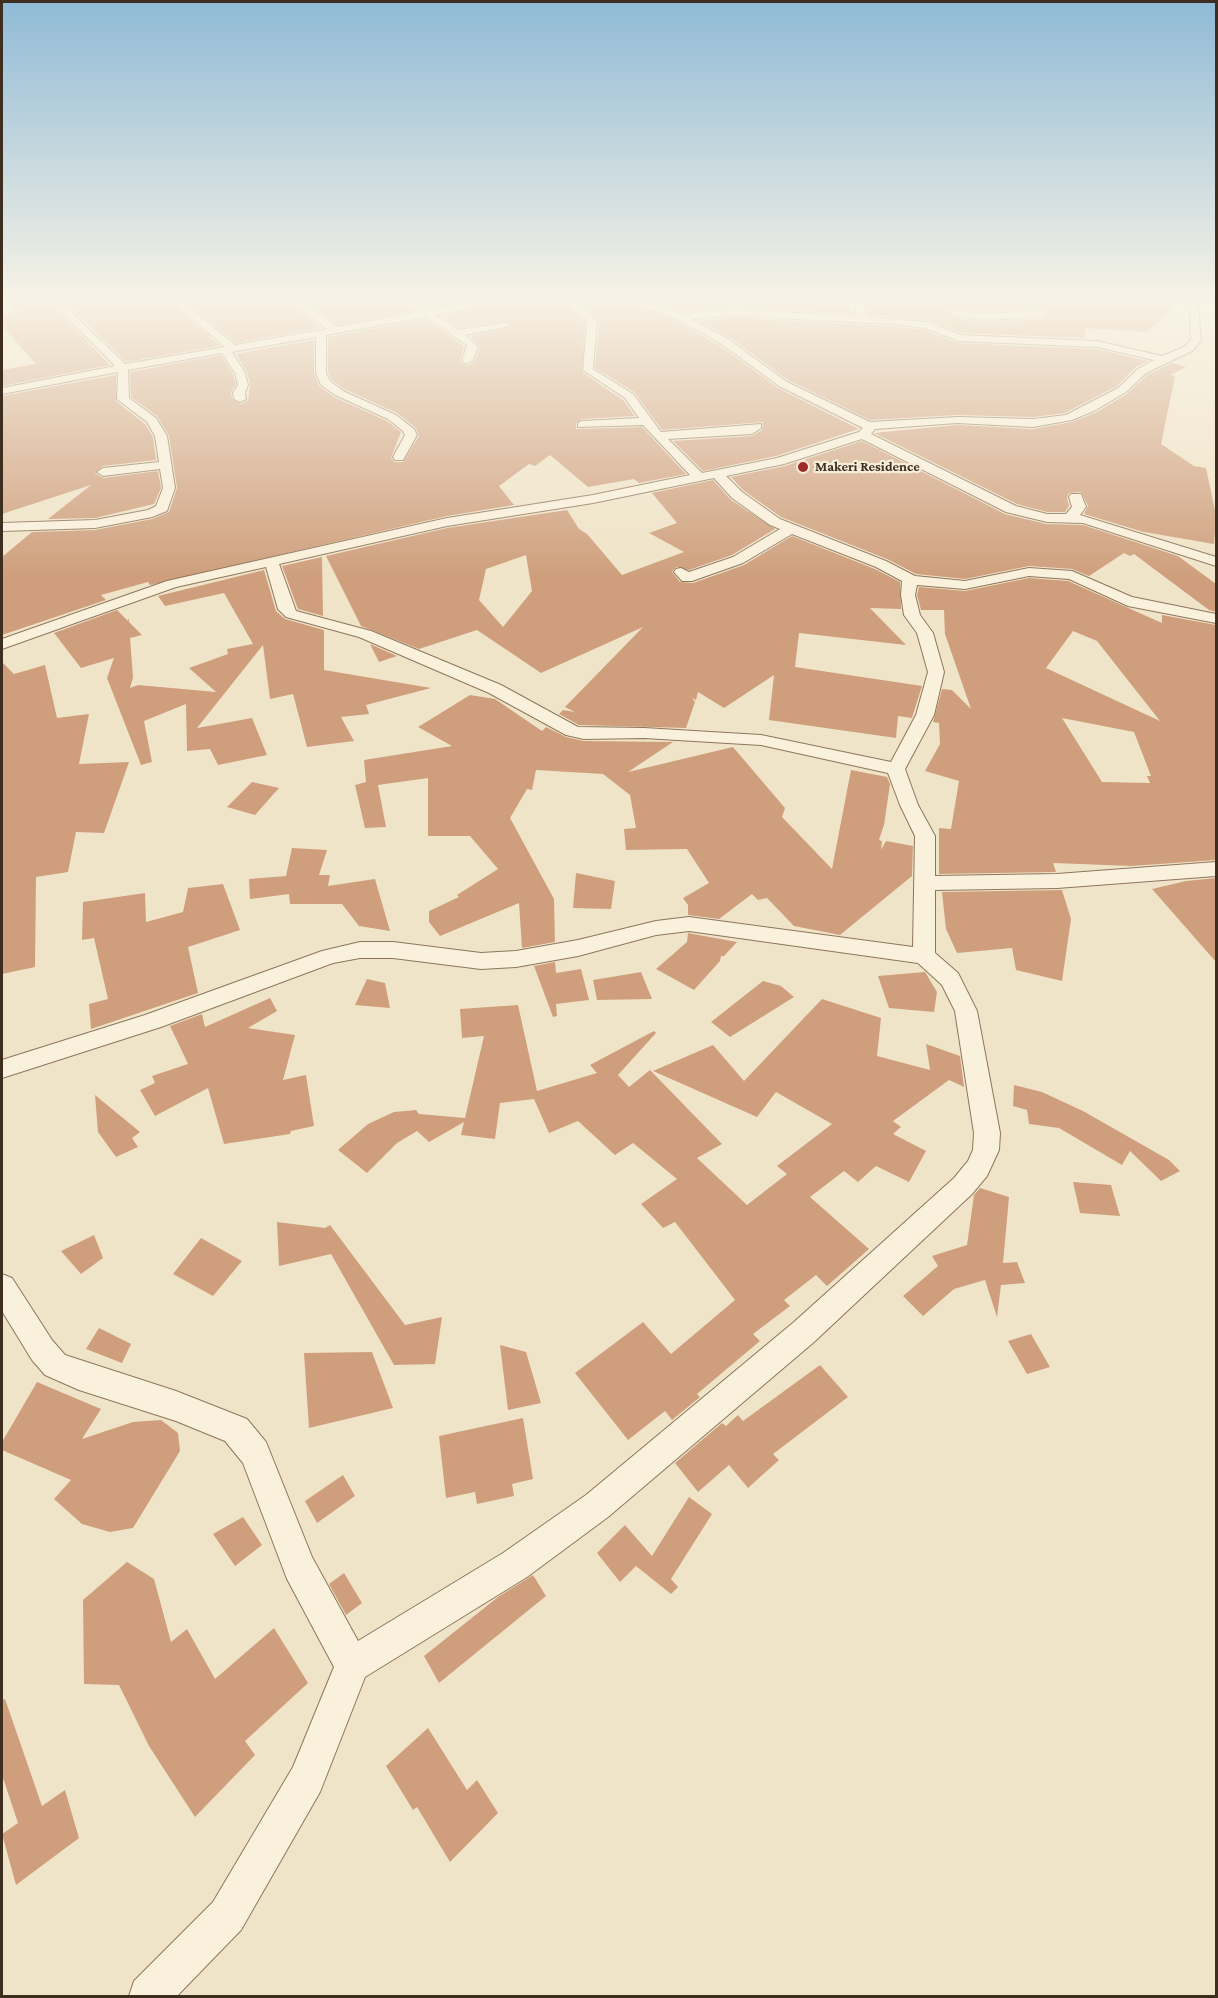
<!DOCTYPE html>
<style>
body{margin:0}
#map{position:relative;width:1218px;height:1998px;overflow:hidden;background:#f0e4c8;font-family:"Crimson Pro",serif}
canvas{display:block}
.frame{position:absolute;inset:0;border:3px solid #3d2e20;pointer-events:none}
</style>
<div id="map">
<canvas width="1218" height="1998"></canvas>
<div class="frame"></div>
</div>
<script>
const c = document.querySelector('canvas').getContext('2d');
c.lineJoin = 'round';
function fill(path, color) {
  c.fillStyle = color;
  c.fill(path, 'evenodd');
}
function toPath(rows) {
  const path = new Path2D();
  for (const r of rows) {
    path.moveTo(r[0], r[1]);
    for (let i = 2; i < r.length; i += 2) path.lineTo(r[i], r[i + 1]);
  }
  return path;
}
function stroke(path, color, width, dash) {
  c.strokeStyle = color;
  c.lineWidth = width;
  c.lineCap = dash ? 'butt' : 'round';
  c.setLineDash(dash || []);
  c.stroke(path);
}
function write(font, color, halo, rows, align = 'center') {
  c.font = font + ' "Crimson Pro",serif';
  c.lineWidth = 4.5;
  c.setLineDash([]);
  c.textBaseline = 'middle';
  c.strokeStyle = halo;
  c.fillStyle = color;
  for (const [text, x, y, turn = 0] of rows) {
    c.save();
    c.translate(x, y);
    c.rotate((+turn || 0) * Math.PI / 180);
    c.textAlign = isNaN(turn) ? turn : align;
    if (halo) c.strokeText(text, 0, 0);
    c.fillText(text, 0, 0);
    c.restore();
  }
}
const building = toPath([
 [40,298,47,306,52,305,110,365,2,386,2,370,36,364,2,326,2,316,18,313,8,302],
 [103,298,166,298,220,346,126,362,69,306],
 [180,298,283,298,321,328,236,343],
 [299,298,399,298,414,311,338,325],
 [415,298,489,298,430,308],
 [522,298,561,298,585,323,582,372,623,400,635,416,582,419,576,423,576,429,642,427,686,474,639,483,634,479,588,487,550,455,535,466,529,464,499,486,514,505,447,516,150,585,148,582,101,595,106,600,2,635,2,557,32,532,95,530,152,519,169,512,177,488,169,436,157,416,131,397,130,372,221,355,233,374,236,385,231,392,232,399,241,404,248,400,250,384,247,372,236,354,314,340,314,373,319,386,334,397,387,421,401,432,391,458,395,462,403,462,419,436,416,428,397,413,344,389,332,380,328,372,328,337,425,319,464,346,460,362,468,366,474,362,480,347,471,336,510,328,512,325,505,321,459,328,442,316],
 [575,298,613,298,676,321,719,345,778,388,859,429,776,456,703,471,673,441,752,436,762,430,763,422,662,430,634,392,595,368,599,321],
 [635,298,750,298,758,299,763,304,812,298,846,298,854,314,735,308,681,312],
 [861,298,1155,298,1177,304,1147,332,1086,328,1084,338,961,333,927,320,868,315,866,303],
 [954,309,984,312,1043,309,1050,315,1043,319,984,322,951,318,949,311],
 [735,318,893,326,924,330,959,343,1097,349,1148,361,1136,367,1117,386,1065,413,1033,417,957,415,870,420,788,380,729,337,699,321],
 [1172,363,1186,367,1170,375,1175,376,1161,444,1194,466,1206,468,1216,515,1214,544,1144,532,1147,533,1084,514,1088,506,1081,492,1069,493,1067,498,1069,506,1065,512,1047,512,1017,504,874,433,957,425,1033,429,1072,422,1095,413,1127,394,1147,375],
 [116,375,116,401,145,424,153,437,156,460,103,466,95,473,103,478,158,471,161,488,154,504,95,518,48,519,91,485,2,514,2,396],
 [862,441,1005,514,1046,524,1083,525,1178,556,1216,584,1216,612,1209,610,1134,554,1130,556,1124,553,1089,576,1072,569,1029,566,965,579,916,574,887,559,781,517,743,490,731,477,785,466],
 [713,480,731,500,775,529,732,555,689,570,676,567,672,572,680,582,693,583,744,565,792,536,875,569,900,582,901,609,870,608,906,645,799,633,795,667,922,686,912,718,898,716,896,738,769,720,774,675,724,708,698,692,696,700,692,698,695,702,686,728,579,725,559,714,563,710,575,712,565,707,643,627,541,673,477,630,419,649,361,626,326,556,447,528,567,510,579,529,587,534,622,575,684,552,649,533,677,523,652,493],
 [526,555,532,591,503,627,479,600,486,569],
 [322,557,323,616,298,609,282,566],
 [264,570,276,611,285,619,324,630,324,670,431,688,366,705,369,714,341,717,354,741,307,747,293,694,270,699,263,645,197,728,252,718,267,755,218,765,210,749,187,751,186,704,144,721,152,762,141,765,107,678,114,658,81,668,54,633,117,610,128,621,129,618,129,622,142,635,130,638,133,677,130,688,138,685,216,692,189,668,228,654,227,649,253,644,224,593,165,606,158,596],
 [1029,578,1068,581,1162,623,1162,615,1216,625,1216,860,1132,866,1053,863,1056,872,939,874,939,828,951,829,959,781,925,771,940,744,939,723,933,722,942,689,952,690,971,709,945,634,944,610,921,610,917,595,919,587,965,591],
 [1073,631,1097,641,1160,721,1046,668],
 [1062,718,1134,732,1151,776,1147,776,1150,783,1102,782],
 [370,644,397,656,379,662],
 [2,662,14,674,45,665,57,718,89,714,79,764,129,762,104,833,76,832,68,872,36,877,35,967,2,974],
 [470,695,495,699,542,731,546,727,566,737,584,741,673,742,628,772,733,747,785,808,782,817,832,869,851,770,887,777,890,784,884,825,879,840,882,841,881,850,886,841,913,846,912,876,840,935,794,926,767,898,758,900,752,894,719,919,688,915,688,905,683,898,709,883,687,849,626,850,624,829,636,828,630,795,603,774,536,770,532,790,527,789,510,818,554,899,555,942,522,948,519,903,440,936,429,922,429,911,459,897,457,895,498,869,470,836,428,836,428,778,378,785,386,827,365,828,355,785,366,782,364,760,452,746,418,727],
 [252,782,279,788,255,815,227,807],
 [292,848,327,850,319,875,330,875,328,886,375,879,390,931,359,926,342,904,290,904,289,894,250,899,249,879,286,876],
 [576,873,615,881,611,909,573,908],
 [1216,878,1216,962,1152,889,1186,881],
 [223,884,240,930,188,947,198,993,91,1029,89,1004,108,999,94,938,82,940,83,902,145,893,146,922,183,912,188,888],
 [1062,890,1071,919,1062,981,1016,970,1012,948,957,953,946,929,942,892],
 [688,933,737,942,724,956,721,956,720,961,694,990,656,969,687,942],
 [555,962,556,973,581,969,589,1000,556,1004,557,1016,553,1017,534,966],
 [641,972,652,999,597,1000,593,980],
 [925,972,937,992,934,1012,889,1008,878,976],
 [367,979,385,983,390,1008,355,1005],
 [763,981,781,986,794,997,730,1037,711,1022],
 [270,998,277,1011,248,1028,295,1035,283,1080,306,1075,314,1126,291,1131,290,1134,224,1144,208,1088,155,1116,140,1090,155,1083,152,1076,188,1064,170,1026,202,1014,205,1027],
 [822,999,881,1018,877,1056,930,1070,926,1044,960,1056,964,1087,949,1080,893,1121,901,1127,893,1134,926,1151,909,1182,876,1166,858,1182,844,1171,810,1197,869,1249,827,1286,816,1275,784,1300,790,1306,753,1334,760,1341,697,1394,700,1397,672,1420,665,1411,628,1440,575,1373,643,1322,671,1354,735,1300,675,1222,663,1228,641,1204,677,1179,633,1143,615,1155,578,1121,549,1133,534,1099,500,1103,495,1139,461,1135,464,1122,429,1142,417,1131,397,1143,367,1173,338,1150,368,1124,394,1112,416,1110,419,1114,465,1118,484,1036,462,1038,460,1009,518,1005,537,1091,597,1073,590,1065,654,1031,656,1033,618,1075,629,1087,650,1070,722,1144,697,1158,747,1205,787,1174,777,1166,832,1124,776,1092,757,1117,653,1071,713,1045,744,1081],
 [1014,1085,1042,1092,1083,1111,1169,1160,1180,1171,1161,1181,1130,1151,1122,1165,1059,1128,1029,1124,1027,1110,1013,1106],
 [95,1095,140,1132,132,1138,138,1147,116,1157,98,1132],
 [1073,1182,1111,1185,1120,1216,1080,1213],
 [980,1188,1009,1197,1003,1263,1017,1262,1025,1283,1001,1285,997,1317,985,1280,954,1289,923,1316,903,1296,938,1266,932,1256,967,1245,974,1195],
 [277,1222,325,1228,330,1225,405,1325,442,1317,435,1364,394,1365,331,1254,279,1266],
 [94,1235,103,1258,81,1274,61,1251],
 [201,1238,242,1261,213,1296,173,1274],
 [99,1328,131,1344,122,1363,86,1349],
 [1031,1334,1050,1367,1027,1374,1008,1341],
 [500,1345,526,1352,541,1403,508,1410],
 [372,1352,393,1408,309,1428,304,1353],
 [820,1365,848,1397,773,1454,779,1460,748,1488,729,1465,698,1492,675,1463,722,1423,726,1426,738,1415,743,1421],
 [37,1382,101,1409,82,1439,133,1422,161,1420,178,1433,180,1451,133,1528,110,1532,82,1524,54,1499,71,1480,2,1450,2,1442],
 [523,1418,533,1479,512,1484,514,1496,477,1504,475,1492,446,1498,439,1436],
 [343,1475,355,1496,317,1523,305,1501],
 [689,1497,712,1514,671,1579,678,1587,671,1594,636,1566,620,1582,597,1553,625,1525,652,1556],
 [243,1517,262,1545,235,1566,213,1534],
 [127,1562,154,1579,171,1642,187,1629,215,1679,274,1628,308,1683,245,1741,255,1755,195,1817,149,1746,119,1685,84,1684,83,1600],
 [344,1573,362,1603,346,1615,329,1584],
 [533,1575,546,1596,439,1683,424,1656,498,1597],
 [5,1699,42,1806,65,1790,79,1838,16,1885,2,1834,18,1823,2,1775,2,1700],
 [428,1728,467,1790,477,1780,498,1813,450,1862,417,1807,413,1810,386,1766]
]);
const minor = toPath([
 [48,298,59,300,93,298,64,305,125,364,225,347,168,298,177,298,235,345,327,329,285,298,295,298,337,327,419,312,401,298,411,298,430,310,501,298,520,298,436,315,458,330,505,323,510,326,466,335,478,347,472,361,467,364,462,361,467,345,426,317,326,335,326,373,330,381,343,391,396,415,414,429,417,435,403,460,395,460,393,457,405,435,403,431,388,419,335,395,321,385,316,373,316,337,232,352,245,373,248,385,245,393,246,399,240,402,234,399,233,393,238,385,235,373,222,353,128,370,129,398,156,418,167,436,175,488,167,511,152,517,95,528,2,531,2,523,95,520,148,510,156,506,163,488,160,469,103,476,97,472,103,468,159,462,155,436,147,422,117,399,118,372,2,394,2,388,115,366,48,298],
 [563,298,572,298,597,321,593,369,633,394,661,432,761,424,761,428,752,434,668,439,702,473,777,458,859,432,863,428,779,386,720,343,677,319,615,298,628,298,681,314,735,310,857,316,854,304,848,298,858,298,864,303,866,317,927,322,961,335,1097,341,1162,356,1184,347,1191,340,1190,307,1169,298,1189,298,1198,304,1201,341,1192,351,1146,373,1126,392,1094,411,1072,420,1033,427,957,423,875,429,871,434,1016,506,1047,514,1066,514,1072,507,1069,497,1071,494,1081,494,1086,507,1080,515,1216,557,1216,566,1083,523,1047,522,1006,512,862,439,784,464,726,476,742,492,780,519,886,561,915,576,965,581,1029,568,1072,571,1132,597,1216,614,1216,623,1128,606,1069,579,1029,576,965,589,917,585,915,595,920,615,933,633,944,672,934,715,905,769,918,805,935,836,935,876,1057,874,1216,862,1216,876,1057,888,935,890,935,953,958,973,977,1011,1000,1133,999,1150,987,1176,972,1194,814,1342,608,1517,527,1577,365,1677,320,1792,241,1930,177,1996,129,1996,134,1981,213,1902,293,1767,334,1667,287,1579,243,1463,225,1441,176,1421,79,1390,45,1375,32,1360,2,1311,2,1274,12,1278,52,1340,65,1355,176,1391,247,1419,266,1442,312,1557,358,1641,503,1553,586,1495,794,1322,954,1178,968,1161,973,1150,974,1133,955,1011,942,985,918,963,689,931,656,935,578,956,516,967,481,969,393,958,360,958,333,963,161,1027,2,1078,2,1060,145,1015,322,951,360,942,393,942,481,953,516,951,578,940,656,921,689,917,913,947,915,836,900,805,888,773,761,745,644,738,584,739,566,735,489,693,359,637,286,617,278,609,266,567,176,587,2,649,2,639,167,581,447,518,593,495,690,475,643,425,578,427,578,423,582,421,639,418,625,398,583,370,587,322,563,298],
 [735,316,893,324,925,328,959,341,1097,347,1154,360,1138,369,1118,388,1066,415,1033,419,957,417,870,422,787,382,728,339,691,319,735,316],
 [714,478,732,498,770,525,780,529,733,557,689,572,681,568,676,569,674,572,682,581,692,581,743,563,792,534,876,567,902,581,901,595,904,615,917,633,928,672,916,715,891,762,761,735,644,728,578,727,501,685,371,631,296,611,279,564,447,526,593,503,714,478],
 [954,311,984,314,1043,311,1048,314,1043,317,984,320,951,316,951,312,954,311]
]);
const markers = [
 [803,467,6,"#9e2a2b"]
];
const farPoinames = [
 ["Makeri Residence",815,467]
];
fill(building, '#cf9f7d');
stroke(minor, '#8d765c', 2);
fill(minor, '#faf1dc');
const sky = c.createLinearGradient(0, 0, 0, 577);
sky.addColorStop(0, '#8fbad6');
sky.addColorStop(0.52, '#f8f3e6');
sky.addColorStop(1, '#f8f3e600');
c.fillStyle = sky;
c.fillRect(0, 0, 1218, 577);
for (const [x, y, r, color] of markers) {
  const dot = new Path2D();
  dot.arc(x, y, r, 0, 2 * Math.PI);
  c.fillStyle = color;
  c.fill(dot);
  stroke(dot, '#f7eed8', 2);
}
write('bold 14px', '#3d2e20', '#f7eed8', farPoinames, 'left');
</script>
